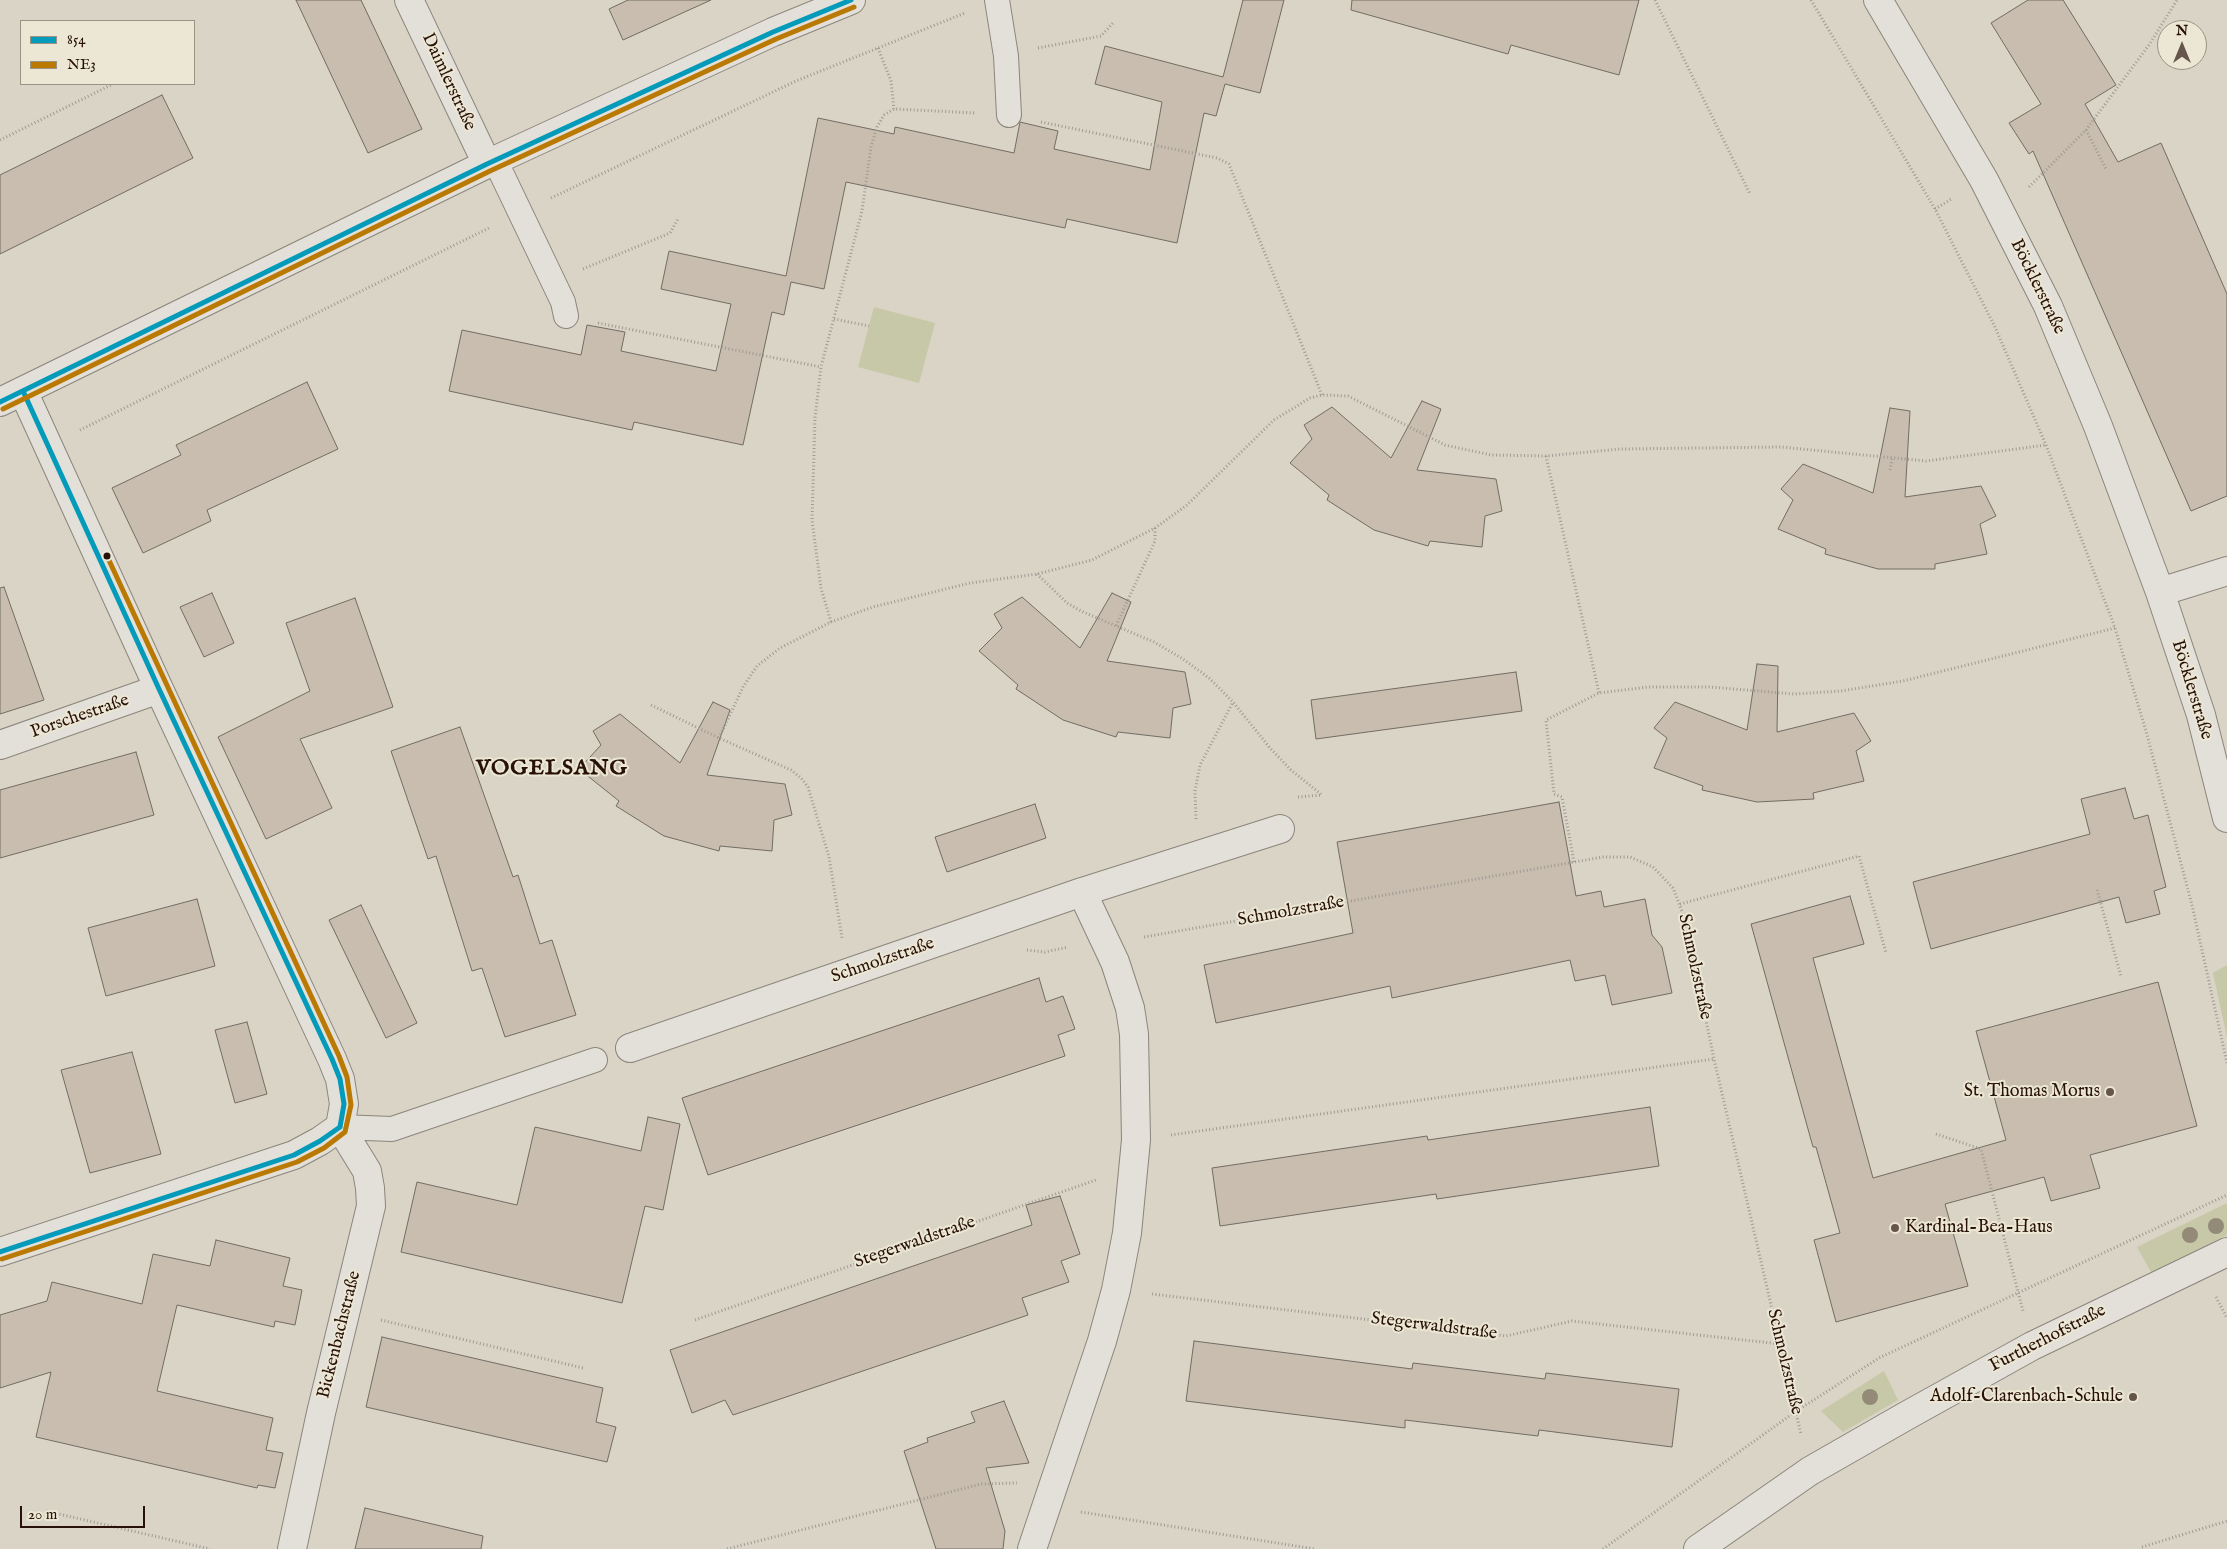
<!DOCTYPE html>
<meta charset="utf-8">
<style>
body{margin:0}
#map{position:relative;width:2227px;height:1549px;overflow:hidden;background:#d9d4c5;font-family:"IM FELL English",serif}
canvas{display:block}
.legend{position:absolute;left:20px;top:20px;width:175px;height:65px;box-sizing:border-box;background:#ece6d4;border:1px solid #9d9183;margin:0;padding:6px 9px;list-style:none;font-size:15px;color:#271109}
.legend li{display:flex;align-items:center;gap:10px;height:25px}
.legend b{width:25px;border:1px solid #9d9183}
.north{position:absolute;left:2157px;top:20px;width:50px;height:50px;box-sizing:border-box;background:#ece6d4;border:1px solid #9d9183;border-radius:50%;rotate:0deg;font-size:14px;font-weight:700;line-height:20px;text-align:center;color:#271109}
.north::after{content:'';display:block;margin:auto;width:18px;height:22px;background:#65554b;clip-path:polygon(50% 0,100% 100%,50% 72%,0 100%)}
.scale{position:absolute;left:20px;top:1506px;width:125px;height:22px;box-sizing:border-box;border:2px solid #271109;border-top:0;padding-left:6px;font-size:15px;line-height:18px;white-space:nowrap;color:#271109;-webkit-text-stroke:4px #ece6d4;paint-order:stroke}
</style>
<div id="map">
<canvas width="2227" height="1549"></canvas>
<ul class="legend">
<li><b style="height:6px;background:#049aba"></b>854</li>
<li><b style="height:6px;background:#b97903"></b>NE3</li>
</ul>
<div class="north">N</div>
<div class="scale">20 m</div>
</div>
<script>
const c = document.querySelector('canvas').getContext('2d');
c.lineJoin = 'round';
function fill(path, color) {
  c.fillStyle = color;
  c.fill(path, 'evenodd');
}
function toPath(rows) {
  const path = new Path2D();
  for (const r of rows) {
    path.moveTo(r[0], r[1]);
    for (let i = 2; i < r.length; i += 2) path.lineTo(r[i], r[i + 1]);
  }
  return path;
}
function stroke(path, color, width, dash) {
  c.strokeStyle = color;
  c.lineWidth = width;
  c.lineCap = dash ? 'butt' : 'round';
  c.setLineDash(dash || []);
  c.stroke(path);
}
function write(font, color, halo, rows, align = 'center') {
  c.font = font + ' "IM FELL English",serif';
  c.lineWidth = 4;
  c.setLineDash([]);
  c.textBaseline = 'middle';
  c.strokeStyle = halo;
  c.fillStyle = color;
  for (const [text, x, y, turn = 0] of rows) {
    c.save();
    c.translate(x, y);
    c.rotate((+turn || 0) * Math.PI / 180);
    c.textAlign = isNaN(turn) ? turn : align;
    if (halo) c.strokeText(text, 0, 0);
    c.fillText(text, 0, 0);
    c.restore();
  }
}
const green = toPath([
 [874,307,935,323,919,383,858,367],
 [2227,965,2227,1037,2213,973],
 [2227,1203,2227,1235,2152,1274,2137,1247],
 [1884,1371,1898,1400,1843,1432,1821,1411]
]);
const building = toPath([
 [296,0,361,0,422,129,368,153,296,0],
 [628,0,711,0,623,40,609,9,628,0],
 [1243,0,1284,0,1260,93,1225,84,1216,116,1204,113,1177,243,1067,219,1065,228,846,182,824,289,791,282,784,315,772,312,743,445,634,422,632,430,449,391,462,330,581,355,587,325,625,332,621,351,716,371,731,304,661,289,669,251,786,276,818,118,894,134,895,127,1014,153,1020,122,1058,131,1054,149,1150,170,1162,102,1095,84,1105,46,1223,77,1243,0],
 [1352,0,1639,0,1619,75,1511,45,1508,54,1351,10,1352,0],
 [2028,0,2063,0,2116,85,2085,104,2118,162,2161,143,2227,294,2227,496,2191,511,2033,151,2029,154,2009,123,2041,104,1991,23,2028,0],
 [162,95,193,158,0,254,0,175,162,95],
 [307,382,338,449,207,510,211,521,143,553,112,488,181,455,176,445,307,382],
 [1422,401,1441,409,1417,470,1496,479,1502,511,1485,516,1482,547,1430,541,1428,546,1374,530,1327,500,1329,495,1290,463,1312,439,1304,425,1332,407,1391,458,1422,401],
 [1890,408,1910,411,1905,497,1981,486,1996,516,1980,524,1987,554,1935,564,1935,569,1878,569,1825,554,1826,549,1778,529,1793,500,1781,489,1803,464,1873,493,1890,408],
 [4,587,44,700,0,714,0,588,4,587],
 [212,593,234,643,204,657,180,607,212,593],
 [1112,593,1131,602,1107,661,1185,672,1191,704,1173,708,1170,738,1118,732,1116,737,1063,720,1016,689,1018,685,979,651,1002,628,994,614,1022,597,1080,648,1112,593],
 [355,598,393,707,300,739,332,808,266,839,218,737,310,691,286,623,355,598],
 [1757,664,1778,666,1777,732,1854,713,1871,741,1856,751,1864,781,1813,793,1814,799,1757,802,1702,790,1703,786,1654,768,1667,738,1654,728,1675,702,1747,730,1757,664],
 [1516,672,1522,711,1316,739,1311,700,1516,672],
 [713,702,730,710,707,775,785,784,792,815,774,820,772,851,720,846,719,851,664,836,616,806,619,801,579,769,601,745,593,731,620,714,680,763,713,702],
 [460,727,513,877,518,875,540,944,552,940,576,1015,505,1037,482,968,472,971,436,856,428,859,391,751,460,727],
 [136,752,154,815,0,858,0,790,136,752],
 [2125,788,2134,819,2148,815,2166,887,2154,891,2160,914,2126,923,2119,897,1931,949,1913,882,2090,834,2081,799,2125,788],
 [1559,802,1576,896,1601,891,1604,907,1645,899,1652,935,1662,947,1672,993,1612,1005,1605,975,1575,981,1570,960,1392,998,1390,986,1216,1023,1204,965,1353,933,1337,842,1559,802],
 [1035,804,1046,838,947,872,935,837,1035,804],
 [1850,896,1864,944,1813,958,1873,1178,2006,1140,1976,1031,2158,982,2197,1126,2090,1155,2100,1188,2051,1201,2044,1177,1945,1204,1968,1286,1836,1322,1814,1240,1840,1233,1816,1147,1813,1147,1751,924,1850,896],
 [197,899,215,966,106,996,88,928,197,899],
 [361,905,417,1023,386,1038,329,920,361,905],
 [1039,978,1046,1002,1063,996,1075,1029,1058,1035,1065,1056,708,1175,682,1098,1039,978],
 [247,1022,267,1094,235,1103,215,1030,247,1022],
 [132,1052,161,1154,90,1173,61,1070,132,1052],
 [1650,1107,1659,1166,1437,1199,1436,1194,1220,1226,1212,1168,1427,1136,1428,1140,1650,1107],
 [648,1117,680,1124,663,1210,645,1206,622,1303,401,1252,417,1182,517,1205,535,1127,641,1151,648,1117],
 [1060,1196,1080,1254,1061,1261,1069,1282,1022,1298,1028,1315,733,1415,725,1400,692,1413,670,1350,1032,1225,1026,1205,1060,1196],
 [216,1240,290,1258,283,1286,302,1290,295,1325,275,1321,274,1327,177,1305,157,1391,273,1418,266,1450,283,1453,275,1488,258,1485,257,1488,36,1437,51,1372,0,1388,0,1315,47,1301,52,1282,142,1304,153,1254,210,1266,216,1240],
 [382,1337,603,1388,596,1422,616,1427,607,1462,366,1407,382,1337],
 [1194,1341,1412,1369,1413,1363,1545,1379,1546,1373,1679,1389,1672,1447,1539,1430,1538,1436,1405,1420,1405,1428,1186,1401,1194,1341],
 [1004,1401,1029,1463,986,1468,1005,1531,1003,1549,936,1549,904,1451,928,1442,927,1438,975,1422,971,1412,1004,1401],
 [365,1508,483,1536,481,1549,355,1549,365,1508]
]);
const path = toPath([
 [1655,0,1750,194],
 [1811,0,1935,209,1995,327,2046,445,2115,628,2146,731,2192,905,2227,1063],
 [878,48,891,81,894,109],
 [1038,48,1101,36,1113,23],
 [1041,122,1217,158,1229,164,1322,395],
 [2086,130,2106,169],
 [0,140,113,84],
 [2029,187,2086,130,2149,45,2177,0],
 [551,198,796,81,965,13],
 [1935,209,1953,198],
 [583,269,670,233,678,219],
 [834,319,869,326],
 [598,323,821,367],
 [80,430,489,228],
 [1546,456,1599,693],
 [1890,470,1892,459],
 [1155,528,1155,541,1116,626,1154,642,1183,659,1209,678,1233,702,1270,748,1291,770,1322,795],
 [1037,574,1067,603,1081,611,1116,626],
 [831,622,821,588,812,520,815,418,821,367,862,211,871,147,877,127,884,115,894,109,976,113],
 [651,705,719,738,791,770,801,778,808,787,829,857,842,938],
 [719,738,743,687,757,666,780,648,831,622,873,607,970,583,1037,574,1092,560,1155,528,1187,505,1274,420,1310,398,1322,395,1348,396,1445,445,1491,455,1546,456,1620,449,1781,447,1926,461,2046,445],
 [1298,797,1322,795],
 [1196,819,1195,791,1200,765,1233,702],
 [1574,862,1562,797,1554,794,1546,720,1599,693,1648,687,1710,687,1794,694,1841,691,1903,681,2115,628],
 [2097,890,2121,976],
 [1680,904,1859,856,1886,953],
 [1144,937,1603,857,1630,857,1653,867,1673,888,1685,919,1714,1059,1801,1434],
 [1027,950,1045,952,1068,947],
 [1936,1134,1981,1149,2023,1311],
 [1171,1135,1714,1059],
 [1152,1294,1506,1336,1572,1321,1780,1344],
 [2216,1297,2227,1318],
 [381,1320,583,1368],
 [695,1320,1096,1180],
 [46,1511,210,1549],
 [1081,1512,1315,1549],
 [2142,1547,2227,1521],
 [727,1549,981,1484,1017,1483],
 [1603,1549,1795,1412,1879,1358,2227,1195]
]);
const service = toPath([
 [997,0,1006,56,1009,115],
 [495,160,563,302,566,316],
 [340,1127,392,1129,595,1060]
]);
const minor = toPath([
 [409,0,487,164],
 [1878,0,1984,180,2048,306,2098,426,2160,592,2201,715,2227,818],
 [23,391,159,689,332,1059,340,1079,344,1104,340,1127],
 [0,402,487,164,773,32,851,0],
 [2160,592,2227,571],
 [0,745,159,689],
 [630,1048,1082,892,1280,829],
 [0,1252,294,1155,320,1141,340,1127],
 [292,1549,321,1413,371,1206,370,1188,367,1171,340,1127],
 [1032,1549,1102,1341,1116,1290,1127,1233,1136,1140,1134,1034,1130,1008,1115,962,1082,892],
 [1698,1549,1810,1471,1906,1416,2032,1346,2227,1252]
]);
const bus1 = toPath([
 [23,391,159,689,332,1059,340,1079,344,1104,340,1127],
 [0,402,487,164,773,32,851,0],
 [0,1252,294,1155,320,1141,340,1127]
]);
const bus2 = toPath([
 [3,409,490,171,776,39,854,7],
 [2,1259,297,1162,324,1148,345,1132,351,1105,347,1077,339,1056,107,556]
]);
const trees = [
 [2216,1226],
 [2190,1235],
 [1870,1397]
];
const markers = [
 [107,556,4.5,"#271109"],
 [2110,1092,5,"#65554b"],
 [1895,1228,5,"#65554b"],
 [2133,1397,5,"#65554b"]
];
const streetNames = [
 ["Daimlerstraße",448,82,65],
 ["Böcklerstraße",2037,287,64],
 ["Böcklerstraße",2191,690,73],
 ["Porschestraße",80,717,-19],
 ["Schmolzstraße",1291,912,-10],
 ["Schmolzstraße",883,961,-19],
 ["Schmolzstraße",1694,967,78],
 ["Stegerwaldstraße",915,1243,-19],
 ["Stegerwaldstraße",1434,1327,7],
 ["Bickenbachstraße",340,1335,-76],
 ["Furtherhofstraße",2048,1339,-27],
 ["Schmolzstraße",1784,1362,77]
];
const poiNames = [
 ["St. Thomas Morus",2100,1092],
 ["Kardinal-Bea-Haus",1905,1228,"left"],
 ["Adolf-Clarenbach-Schule",2123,1397]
];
const districtNames = [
 ["VOGELSANG",552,769]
];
fill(green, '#c6c8a7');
fill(building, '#c8bdaf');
stroke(building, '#726c63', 1);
stroke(service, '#8b857c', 26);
stroke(minor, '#8b857c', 30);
stroke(path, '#9f9a94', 3, [1, 2.5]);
stroke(service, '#e2e0d9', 24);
stroke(minor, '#e2e0d9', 28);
stroke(bus1, '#049aba', 5);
stroke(bus2, '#b97903', 5);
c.fillStyle = '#938a77';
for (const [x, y] of trees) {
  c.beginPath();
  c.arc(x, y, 8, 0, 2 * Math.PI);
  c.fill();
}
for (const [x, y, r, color] of markers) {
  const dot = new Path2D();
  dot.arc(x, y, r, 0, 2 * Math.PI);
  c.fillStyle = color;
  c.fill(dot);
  stroke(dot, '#ece6d4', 2);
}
write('18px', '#271109', '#ece6d4', streetNames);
write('18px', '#271109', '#ece6d4', poiNames, 'right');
c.letterSpacing = '1px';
write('bold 22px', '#271109', '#ece6d4', districtNames);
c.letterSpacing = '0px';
</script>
